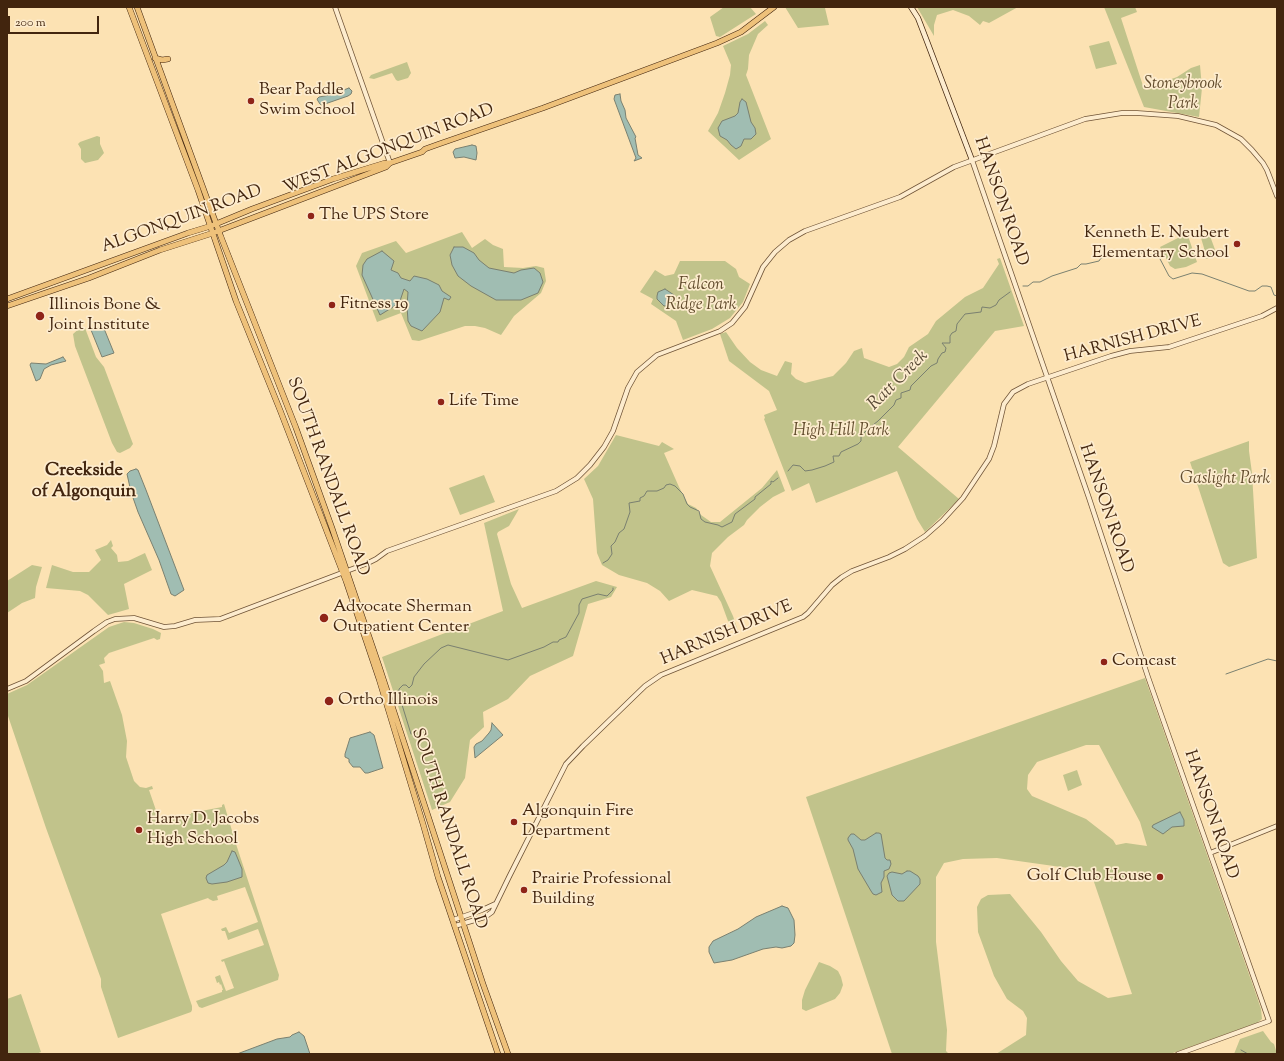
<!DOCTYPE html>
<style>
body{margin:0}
#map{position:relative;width:1284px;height:1061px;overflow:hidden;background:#fce2b3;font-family:"Sorts Mill Goudy",serif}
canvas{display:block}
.frame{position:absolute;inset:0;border:8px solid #42250e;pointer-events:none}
.scale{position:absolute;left:8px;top:16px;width:91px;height:18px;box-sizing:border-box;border:2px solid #42250e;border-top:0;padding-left:5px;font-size:12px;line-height:14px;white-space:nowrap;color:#42250e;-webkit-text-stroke:3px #fdecce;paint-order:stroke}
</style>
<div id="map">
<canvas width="1284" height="1061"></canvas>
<div class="frame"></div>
<div class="scale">200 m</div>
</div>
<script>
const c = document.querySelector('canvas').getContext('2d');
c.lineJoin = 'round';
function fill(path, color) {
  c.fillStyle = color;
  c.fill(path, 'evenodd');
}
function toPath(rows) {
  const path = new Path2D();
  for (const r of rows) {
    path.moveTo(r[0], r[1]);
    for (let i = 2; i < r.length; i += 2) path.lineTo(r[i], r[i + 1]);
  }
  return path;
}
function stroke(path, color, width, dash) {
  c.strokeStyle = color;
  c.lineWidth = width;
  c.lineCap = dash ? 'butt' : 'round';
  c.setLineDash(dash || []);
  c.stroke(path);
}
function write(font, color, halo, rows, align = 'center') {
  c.font = font + ' "Sorts Mill Goudy",serif';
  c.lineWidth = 3.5;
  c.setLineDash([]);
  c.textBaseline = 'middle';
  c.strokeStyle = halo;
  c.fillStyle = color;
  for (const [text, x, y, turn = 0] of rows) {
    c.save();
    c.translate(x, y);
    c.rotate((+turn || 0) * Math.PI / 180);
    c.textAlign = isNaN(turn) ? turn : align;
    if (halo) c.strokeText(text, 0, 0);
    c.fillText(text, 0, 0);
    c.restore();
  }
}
const green = toPath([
 [724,7,750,7,756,14,720,37,716,36,710,17],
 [785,7,830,7,825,8,829,25,798,28],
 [917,7,1018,7,989,23,983,21,980,25,969,16,953,10,937,15,934,25,934,36],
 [1104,7,1135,7,1137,12,1121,18,1144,89,1177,77,1191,68,1200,65,1202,88,1199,117,1144,107],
 [765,21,768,25,758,34,749,55,748,69,746,75,771,139,739,160,708,131,718,113,725,93,730,75,731,65,723,46,748,34],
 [1109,41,1117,64,1096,69,1089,46],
 [407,62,411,73,408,78,398,81,396,80,392,73,374,79,369,78,371,75],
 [97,136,100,137,100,144,104,153,98,160,85,163,81,159,81,149,78,144,80,142],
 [462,232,472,248,485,239,493,245,503,249,504,267,523,268,536,266,544,268,546,281,541,293,514,316,501,335,485,328,475,326,465,326,419,341,412,340,401,313,377,322,356,266,362,253,396,241,406,253],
 [1184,235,1188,236,1197,262,1186,267,1175,269,1170,266,1167,260,1160,247],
 [1210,236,1217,255,1206,259,1203,256,1204,248,1201,238],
 [1000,258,1024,326,995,331,898,447,959,499,950,508,925,532,917,519,897,471,816,503,809,483,792,491,764,419,765,418,764,415,777,410,769,391,729,361,720,334,726,332,737,348,750,362,761,370,777,376,785,361,792,363,791,374,796,379,805,383,833,376,846,363,854,351,862,348,864,358,889,367,897,364,904,357,909,347,928,334,936,321,965,297,983,288,999,264,997,259],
 [680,261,725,261,736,269,739,277,750,284,743,302,730,318,712,329,683,340,676,321,651,304,653,299,640,292,655,270,665,276,674,274],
 [81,327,85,328,96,357,104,367,133,444,130,448,120,453,117,452,112,443,75,346,73,334],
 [616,435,659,446,662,442,674,449,664,453,679,487,688,504,696,508,701,515,711,522,720,522,762,488,777,470,785,491,773,497,760,507,747,520,744,525,728,537,712,553,710,566,733,616,738,631,735,633,731,623,728,621,721,602,717,596,692,590,669,601,660,591,647,583,619,575,602,565,597,553,593,499,584,479,598,466],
 [1249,441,1249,451,1252,473,1257,558,1229,567,1223,563,1190,462],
 [484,475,495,502,460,515,449,488],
 [519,509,509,526,498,532,497,534,511,584,522,608,596,581,617,587,611,597,588,604,573,656,530,676,508,699,483,712,484,727,470,740,465,778,450,802,432,810,382,657,503,611,484,523],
 [111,540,113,546,111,548,117,555,118,562,128,561,145,553,152,570,124,584,129,609,108,615,88,595,80,591,46,588,52,565,73,572,89,572,101,560,95,550,107,545],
 [32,565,42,567,36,587,35,598,22,603,7,613,7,581],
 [124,622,134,623,153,629,161,633,160,639,157,640,154,638,109,653,104,658,105,663,99,665,103,671,104,683,110,681,122,715,127,741,126,757,134,781,140,787,146,788,152,786,153,789,149,790,159,819,161,819,162,821,180,815,191,814,191,813,222,807,222,805,224,804,236,844,279,975,278,980,275,981,202,1008,199,1007,196,1001,222,992,222,990,223,990,221,984,220,985,219,982,217,983,215,977,220,975,226,991,234,988,224,961,222,962,221,960,264,945,258,929,228,940,225,931,222,931,221,929,226,927,229,933,258,922,245,887,217,896,218,900,213,901,209,899,208,898,161,914,192,1006,192,1010,191,1012,118,1038,101,987,101,979,46,828,7,713,7,694,27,685,109,627],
 [1145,678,1257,997,1261,1009,1262,1019,1257,1023,1170,1054,996,1054,1026,1035,1027,1018,1023,1011,1007,999,994,976,978,932,977,907,981,899,988,895,1010,894,1041,932,1061,961,1078,981,1108,998,1132,994,1093,879,1080,869,1068,868,997,858,963,859,944,863,936,877,936,942,947,1030,946,1051,949,1054,892,1054,806,797],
 [1086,745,1099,745,1140,822,1147,846,1126,843,1116,845,1113,840,1086,819,1032,796,1027,789,1028,775,1037,762],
 [1077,770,1082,785,1068,791,1063,775],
 [819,962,830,966,838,971,841,977,843,985,840,993,835,999,806,1011,802,1009,802,1000,805,990],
 [21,994,41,1052,36,1054,7,1054,7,999],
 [1263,1031,1271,1042,1274,1044,1277,1054,1234,1054,1240,1039]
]);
const water = toPath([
 [349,88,352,91,351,94,348,96,322,105,320,104,318,101,317,99,319,97,330,95,349,88],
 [620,94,621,101,625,110,626,118,636,137,635,138,638,155,642,158,634,161,636,158,614,99,615,95,620,94],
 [742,99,746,102,751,122,755,128,756,134,751,139,744,139,741,146,736,149,731,145,727,140,720,136,718,128,722,121,735,116,738,113,740,102,742,99],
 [472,145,476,146,477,153,476,160,464,157,455,158,453,152,455,149,472,145],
 [454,247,463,247,474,253,479,260,489,268,514,273,521,270,534,268,540,273,543,282,538,293,521,300,496,300,471,286,458,276,452,265,450,255,454,247],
 [382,251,394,261,391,270,398,273,401,278,410,281,414,276,427,279,439,285,442,291,451,297,449,300,444,298,440,312,422,331,411,326,408,321,407,306,408,292,404,289,400,301,393,307,380,315,362,275,363,265,367,259,382,251],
 [665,289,674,295,674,298,671,304,664,306,657,299,657,296,658,292,665,289],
 [103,326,114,353,102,357,91,330,103,326],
 [63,357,66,361,51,365,44,369,40,379,36,381,30,365,31,363,46,364,63,357],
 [136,469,138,470,146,490,184,590,175,596,171,594,159,560,138,512,131,492,127,474,130,471,136,469],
 [492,723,503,735,475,758,474,747,476,744,482,741,489,733,491,730,492,723],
 [370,732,374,735,383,768,368,773,365,773,360,767,353,767,349,762,349,759,345,757,345,754,350,738,370,732],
 [1180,812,1184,820,1184,826,1172,827,1163,834,1152,827,1153,825,1180,812],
 [876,833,879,833,881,834,885,858,887,860,890,860,891,864,889,869,884,871,884,877,881,883,882,892,876,895,873,894,871,891,858,869,853,849,848,840,848,838,851,834,854,834,861,840,865,840,876,833],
 [232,851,235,852,242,869,242,877,227,882,212,884,208,883,206,878,207,875,224,865,227,862,232,851],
 [907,871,910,871,918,876,920,879,920,884,904,901,898,901,892,895,887,876,889,873,892,872,902,874,907,871],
 [782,906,788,908,794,920,795,935,794,943,791,946,782,948,776,947,763,949,732,960,714,963,709,952,709,947,713,941,738,929,756,917,782,906],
 [299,1032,304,1036,310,1054,237,1054,277,1039,290,1037,292,1035,299,1032]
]);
const stream = toPath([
 [1023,286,1028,286,1033,282,1040,282,1052,276,1077,268,1081,264,1086,264,1099,261,1101,258,1109,257,1116,253,1145,253,1159,257,1169,276,1173,279,1192,273,1202,274,1249,291,1255,291,1262,286,1267,286,1271,287,1274,295,1277,296],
 [788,471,793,465,800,466,805,471,812,470,825,466,834,462,833,456,839,456,841,452,858,444,861,441,861,436,868,429,878,421,894,405,896,400,901,398,901,393,910,390,911,386,931,366,937,363,938,359,942,353,945,352,946,348,942,343,950,343,950,336,952,333,956,331,957,324,965,314,981,312,982,307,990,308,996,305,999,300,1010,292],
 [603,563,608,560,612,554,611,546,615,542,619,533,624,529,630,512,629,503,640,501,640,498,644,496,647,491,657,491,664,488,666,485,670,484,675,486,683,494,687,504,690,507,699,511,701,519,705,522,718,525,722,527,732,522,735,514,755,499,755,497,771,484,771,481,773,482,778,478],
 [1226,674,1268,659,1277,661],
 [411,734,399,695,399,689,403,685,406,685,409,688,412,685,414,677,424,664,441,648,448,645,508,660,544,647,553,642,558,642,559,640,566,637,579,613,579,605,582,599,598,594,607,596,613,590,613,588],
 [1241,1050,1248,1054]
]);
const tertiary = toPath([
 [335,7,390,163],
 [972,160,1089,498,1148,677,1269,1021,1178,1054],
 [7,689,26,681,94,631,107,622,115,619,134,618,164,627,175,626,195,620,220,619,368,563,376,559,387,551,556,491,577,478,590,465,604,447,613,431,628,388,637,372,657,355,720,331,732,323,745,307,763,267,775,252,789,240,805,231,900,197,954,167,1085,119,1122,113,1137,113,1178,116,1216,125,1241,139,1252,150,1263,163,1267,170,1277,196],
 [1210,853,1277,826],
 [453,920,482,910,495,904],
 [455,926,485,917,492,912,509,877,566,764,583,746,645,686,661,675,803,617,808,613,832,585,842,577,852,571,889,557,905,549,925,536,942,521,963,498,989,459,994,446,1004,404,1013,392,1028,384,1111,356,1130,351,1169,347,1262,316,1277,308]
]);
const secondary = toPath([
 [911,7,918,18,928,44,972,160]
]);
const primary = toPath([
 [129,7,198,190,236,301,280,410,346,581,379,679,423,824,438,877,498,1054],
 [137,7,221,237,296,428,332,528,379,666,483,984,508,1054],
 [155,58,162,60,168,59],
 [7,299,188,233,211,226,252,209,333,179,385,163,390,163],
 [7,306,89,278,160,250,213,233,386,167,390,163,422,152,425,149,439,144,543,108,717,43,741,32,774,7]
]);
const markers = [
 [251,101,4,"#8f2418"],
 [311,216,4,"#8f2418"],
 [1237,244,4,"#8f2418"],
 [332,305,4,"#8f2418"],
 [40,316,5,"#8f2418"],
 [441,402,4,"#8f2418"],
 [324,618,5,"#8f2418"],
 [1104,662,4,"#8f2418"],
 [329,701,5,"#8f2418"],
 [514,822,4,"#8f2418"],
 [139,830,4,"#8f2418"],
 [1160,877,4,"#8f2418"],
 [524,890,4,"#8f2418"]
];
const parkNames = [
 ["Stoneybrook",1183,85],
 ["Park",1183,105],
 ["Falcon",701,286],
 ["Ridge Park",701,306],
 ["High Hill Park",841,432],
 ["Gaslight Park",1225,480]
];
const poiNames = [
 ["Bear Paddle",259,91],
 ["Swim School",259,111],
 ["The UPS Store",319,216],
 ["Kenneth E. Neubert",1229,234,"right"],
 ["Elementary School",1229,254,"right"],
 ["Fitness 19",340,305],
 ["Illinois Bone &",49,306],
 ["Joint Institute",49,326],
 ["Life Time",449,402],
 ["Advocate Sherman",333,608],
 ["Outpatient Center",333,628],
 ["Comcast",1112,662],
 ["Ortho Illinois",338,701],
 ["Algonquin Fire",522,812],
 ["Department",522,832],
 ["Harry D. Jacobs",147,820],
 ["High School",147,840],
 ["Golf Club House",1152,877,"right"],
 ["Prairie Professional",532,880],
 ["Building",532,900]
];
const streetNames = [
 ["WEST ALGONQUIN ROAD",389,150,-21],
 ["HANSON ROAD",1000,202,71],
 ["ALGONQUIN ROAD",182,220,-20],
 ["HARNISH DRIVE",1133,340,-15],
 ["SOUTH RANDALL ROAD",327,477,70],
 ["HANSON ROAD",1105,509,71],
 ["HARNISH DRIVE",727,634,-23],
 ["HANSON ROAD",1210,815,71],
 ["SOUTH RANDALL ROAD",448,829,72]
];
const waterNames = [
 ["Ratt Creek",899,381,-45]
];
const neighbourhoodNames = [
 ["Creekside",84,472],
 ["of Algonquin",84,493]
];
fill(green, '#c1c38b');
fill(water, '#a0bdb2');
stroke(water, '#7a8070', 1);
stroke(stream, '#7a8070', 1);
stroke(tertiary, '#705437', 5.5);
stroke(secondary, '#42250e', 6);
stroke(primary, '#42250e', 6);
stroke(tertiary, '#fdecce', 4);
stroke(secondary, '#fdecce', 4.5);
stroke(primary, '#eec17a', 5);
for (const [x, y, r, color] of markers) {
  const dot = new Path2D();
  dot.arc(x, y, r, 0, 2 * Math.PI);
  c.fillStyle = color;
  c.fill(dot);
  stroke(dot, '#fdecce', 1.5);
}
write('italic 17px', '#624c2d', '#fdecce', parkNames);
write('17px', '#42250e', '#fdecce', poiNames, 'left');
write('17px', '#42250e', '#fdecce', streetNames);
write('italic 18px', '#5a4b37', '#fdecce', waterNames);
write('bold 18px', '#42250e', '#fdecce', neighbourhoodNames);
</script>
